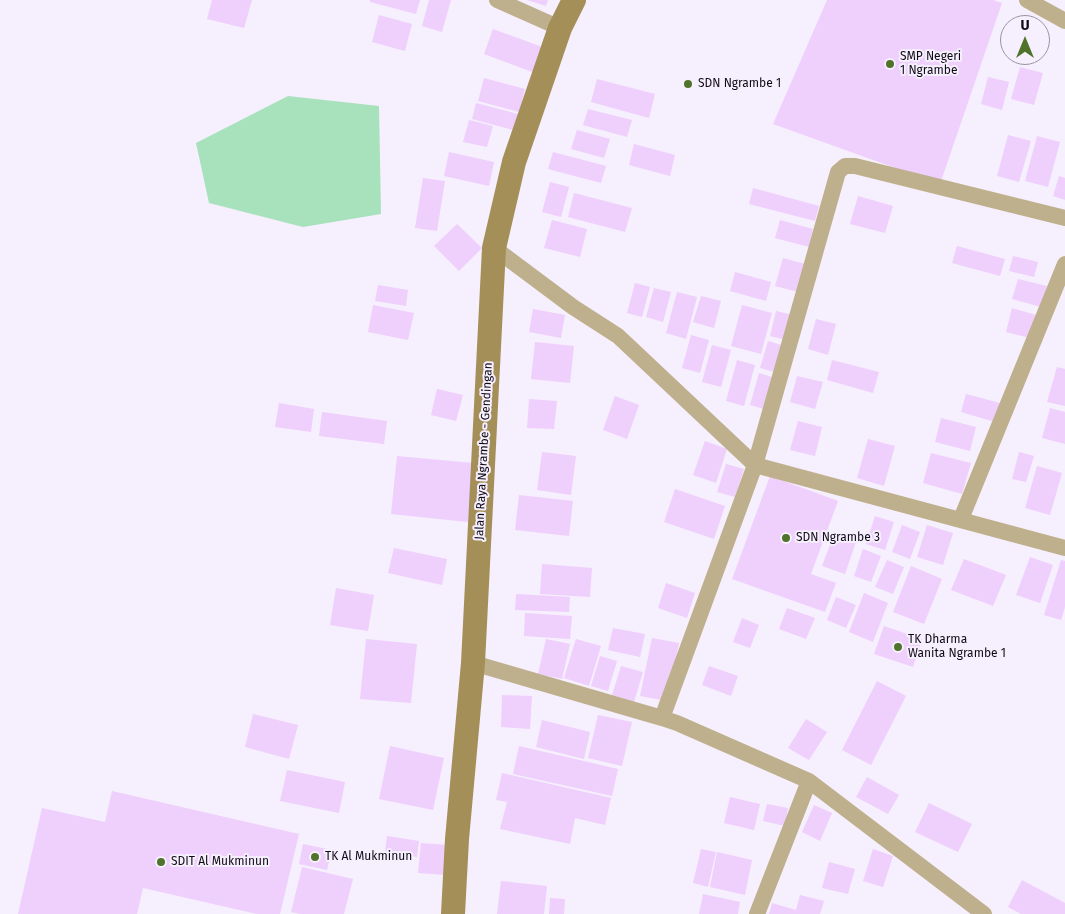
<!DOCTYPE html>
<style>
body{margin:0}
#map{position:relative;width:1065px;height:914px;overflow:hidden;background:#f6effd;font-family:"Fira Sans",sans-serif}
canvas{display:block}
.north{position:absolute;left:1000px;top:15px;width:50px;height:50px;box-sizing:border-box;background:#f6effd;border:1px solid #9a93a0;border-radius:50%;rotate:0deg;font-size:14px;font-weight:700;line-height:20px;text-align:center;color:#100a15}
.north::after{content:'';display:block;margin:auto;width:18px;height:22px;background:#50732b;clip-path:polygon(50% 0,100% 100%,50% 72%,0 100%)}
</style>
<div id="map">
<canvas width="1065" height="914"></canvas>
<div class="north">U</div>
</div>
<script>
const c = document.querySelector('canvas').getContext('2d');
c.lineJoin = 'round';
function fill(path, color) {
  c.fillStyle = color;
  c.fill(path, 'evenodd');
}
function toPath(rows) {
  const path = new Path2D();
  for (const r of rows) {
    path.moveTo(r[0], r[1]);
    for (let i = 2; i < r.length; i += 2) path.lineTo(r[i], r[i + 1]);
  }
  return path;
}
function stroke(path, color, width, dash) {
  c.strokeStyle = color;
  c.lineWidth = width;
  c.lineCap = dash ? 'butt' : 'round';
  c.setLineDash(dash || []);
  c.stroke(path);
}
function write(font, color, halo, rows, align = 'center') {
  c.font = font + ' "Fira Sans",sans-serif';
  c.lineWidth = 4;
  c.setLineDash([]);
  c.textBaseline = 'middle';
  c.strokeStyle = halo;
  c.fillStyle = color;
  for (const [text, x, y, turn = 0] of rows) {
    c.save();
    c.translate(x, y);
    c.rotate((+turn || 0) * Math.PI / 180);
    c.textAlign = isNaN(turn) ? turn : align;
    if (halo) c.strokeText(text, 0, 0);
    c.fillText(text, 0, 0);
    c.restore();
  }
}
const green = toPath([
 [288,96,379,106,381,214,303,227,209,203,196,143]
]);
const building = toPath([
 [212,0,252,0,244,28,207,19],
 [370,0,420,0,416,14,370,2],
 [429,0,451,0,442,32,422,26],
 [527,0,548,0,546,6],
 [827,0,993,0,1002,3,940,184,773,124],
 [379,15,412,24,405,51,372,42],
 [493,29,545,48,535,73,484,54],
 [1020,67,1043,73,1034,105,1011,99],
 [988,77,1009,82,1002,110,981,104],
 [484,78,525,89,519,112,478,101],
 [597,79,655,94,649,118,591,102],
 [476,103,518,114,513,130,472,119],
 [588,109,632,120,627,137,583,125],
 [469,120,493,126,487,147,463,142],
 [577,130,610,139,604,158,571,149],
 [1008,135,1031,141,1019,182,997,176],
 [1037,136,1060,142,1048,187,1025,181],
 [634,144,675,155,670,176,629,165],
 [449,152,494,162,489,186,444,176],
 [553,152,606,166,601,183,548,169],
 [1059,176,1065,178,1065,200,1053,196],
 [423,178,445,181,437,231,415,228],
 [550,182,569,187,561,217,542,212],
 [753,188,819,206,815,221,749,204],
 [574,193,632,208,625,232,568,217],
 [858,196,893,206,885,233,850,224],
 [552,220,587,229,580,257,544,248],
 [780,220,813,229,809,247,775,238],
 [457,224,482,248,459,271,434,246],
 [957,246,1005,259,1000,276,952,263],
 [1013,256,1038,262,1034,277,1009,271],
 [783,258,809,265,802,293,775,286],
 [735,272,771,282,766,301,730,291],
 [1018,279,1047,286,1041,307,1012,299],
 [635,283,650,287,642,317,627,313],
 [378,285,408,290,406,306,375,301],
 [654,288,671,292,663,322,646,317],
 [677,292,697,297,686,339,666,333],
 [701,296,721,301,714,328,693,322],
 [373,305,414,313,408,340,368,332],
 [742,305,772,313,761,354,731,346],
 [1012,308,1036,315,1030,338,1006,332],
 [533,309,565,315,561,338,529,332],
 [776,311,793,315,786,340,770,336],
 [816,319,836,324,828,355,808,349],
 [691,335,709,340,700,373,682,368],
 [768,341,785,346,778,373,760,368],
 [535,342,574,346,570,383,531,379],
 [712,345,731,350,721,387,702,382],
 [737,360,755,365,744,406,726,401],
 [832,360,879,372,873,393,827,380],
 [1057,367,1065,369,1065,406,1047,402],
 [759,373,775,378,767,410,750,405],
 [797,376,823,382,815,409,790,402],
 [437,389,463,395,456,421,431,415],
 [966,394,1000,403,995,422,961,412],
 [615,396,639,405,627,439,603,430],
 [529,399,557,401,554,429,527,428],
 [279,403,314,409,311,432,275,427],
 [1050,408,1065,412,1065,444,1042,438],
 [322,412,387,421,384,444,319,436],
 [941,418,976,427,970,451,935,442],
 [798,421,822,427,815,456,790,450],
 [868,439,895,446,884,486,857,478],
 [705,441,727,449,716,483,693,475],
 [542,452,576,456,571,495,537,490],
 [1019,452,1034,456,1026,482,1012,479],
 [931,453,971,463,962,494,923,483],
 [397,456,473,463,468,522,391,514],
 [726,464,744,469,735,497,717,492],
 [1037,466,1062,473,1050,515,1025,508],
 [770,476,838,501,811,574,836,583,825,612,732,579],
 [675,489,725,506,714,539,664,522],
 [519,495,573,501,569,536,515,530],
 [875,516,894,522,885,550,866,544],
 [902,525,920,532,910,559,892,552],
 [927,525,953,533,943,565,917,557],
 [834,534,856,542,845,574,822,566],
 [394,548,447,559,442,585,388,573],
 [863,549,881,556,871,582,854,576],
 [1030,557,1053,565,1040,603,1016,595],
 [964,559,1006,575,993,606,951,590],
 [887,560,904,567,893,594,875,587],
 [1061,560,1065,561,1065,607,1061,620,1044,615],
 [542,564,592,568,590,597,540,594],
 [911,566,942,579,924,624,893,612],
 [666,583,695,593,687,618,658,608],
 [336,588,374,595,368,631,330,625],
 [864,593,888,603,873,642,849,632],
 [516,594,570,597,569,612,515,610],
 [836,597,856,605,846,628,827,620],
 [787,608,815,618,806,639,779,629],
 [525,613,572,616,570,639,524,636],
 [742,618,759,625,750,648,733,642],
 [884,626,922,639,913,667,874,654],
 [613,628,645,634,640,657,608,650],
 [652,638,679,643,667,701,640,696],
 [366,639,417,644,411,703,360,699],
 [546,639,570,644,562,679,538,674],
 [576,639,601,646,589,686,564,678],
 [600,656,617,661,608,691,591,686],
 [621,666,643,672,634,702,612,695],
 [709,666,738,676,731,696,702,685],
 [877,681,906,696,871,765,842,750],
 [502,695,532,696,530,729,501,727],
 [253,714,298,725,289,759,245,747],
 [598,715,632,722,622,766,588,758],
 [806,719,827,732,809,760,788,748],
 [542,720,590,732,584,759,536,747],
 [390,746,444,758,433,810,379,799],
 [519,746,618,769,612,796,513,774],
 [287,770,345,782,339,813,280,801],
 [502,773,611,798,605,825,575,818,570,844,500,829,507,802,496,800],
 [867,777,899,795,888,814,856,797],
 [112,791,299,834,280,914,257,914,143,888,137,914,18,914,42,808,105,822],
 [730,797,760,804,754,830,724,823],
 [929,803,972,824,958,852,915,832],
 [767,804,788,808,785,826,763,821],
 [814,805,832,813,820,841,802,832],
 [387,836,419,841,417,857,385,852],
 [421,843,448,845,446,875,418,873],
 [303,844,332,850,327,870,299,864],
 [701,849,716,852,708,887,693,883],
 [873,849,893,856,883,887,863,881],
 [717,852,752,860,745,895,710,887],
 [829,862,855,869,848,894,822,888],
 [302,867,353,879,344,914,300,914,291,912],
 [1022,880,1065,903,1065,914,1021,914,1008,907],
 [501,881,547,886,544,914,497,914],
 [703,894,740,902,738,914,699,914],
 [800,895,824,901,820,914,769,914,772,903,796,910],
 [550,898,565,899,564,914,549,914]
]);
const minor = toPath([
 [497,0,560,28],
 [1027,0,1065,21],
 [494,248,573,307,618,336,755,465,1065,548],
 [961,519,1065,264],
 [473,663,662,718,677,723,809,781,984,914],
 [662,718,755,465,838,172,845,166,855,166,1065,218],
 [757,914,809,781]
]);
const secondary = toPath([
 [453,914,457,839,473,663,494,248,514,162,560,28,574,0]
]);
const markers = [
 [890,64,5,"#50732b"],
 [688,84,5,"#50732b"],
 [786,538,5,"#50732b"],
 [898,647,5,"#50732b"],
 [315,857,5,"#50732b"],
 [161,862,5,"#50732b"]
];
const poiNames = [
 ["SMP Negeri",900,57],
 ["1 Ngrambe",900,71],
 ["SDN Ngrambe 1",698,84],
 ["SDN Ngrambe 3",796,538],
 ["TK Dharma",908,640],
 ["Wanita Ngrambe 1",908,654],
 ["TK Al Mukminun",325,857],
 ["SDIT Al Mukminun",171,862]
];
const streetNames = [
 ["Jalan Raya Ngrambe - Gendingan",484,451,-87]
];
fill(green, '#a7e2bd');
fill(building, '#efcffc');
stroke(minor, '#beb08c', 16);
stroke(secondary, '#a58f58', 24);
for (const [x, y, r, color] of markers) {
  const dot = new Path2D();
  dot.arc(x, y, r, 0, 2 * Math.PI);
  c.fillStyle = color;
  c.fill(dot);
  stroke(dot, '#f6effd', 2);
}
write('12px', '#100a15', '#f6effd', poiNames, 'left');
write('12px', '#100a15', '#f6effd', streetNames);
</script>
